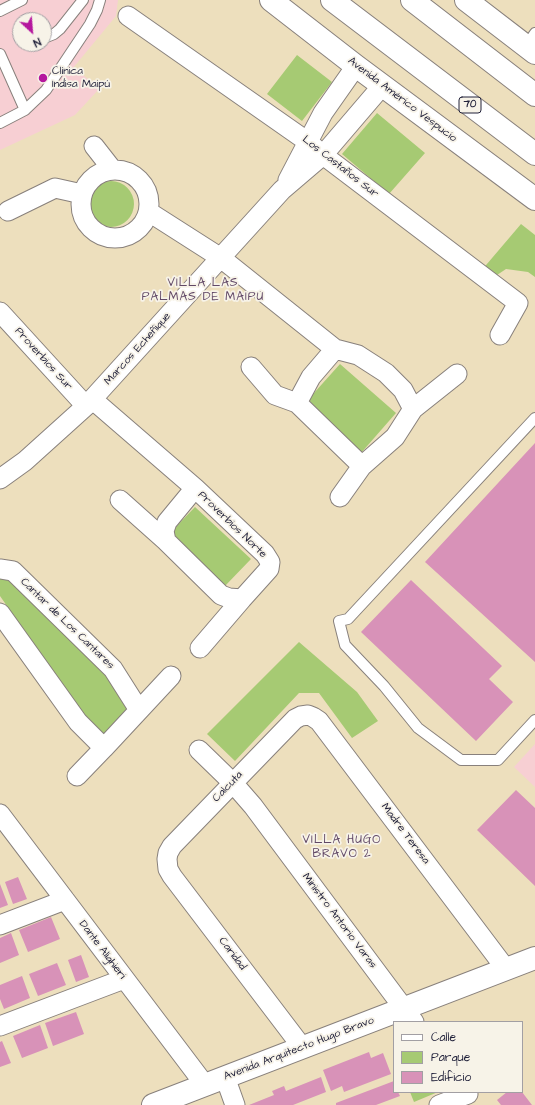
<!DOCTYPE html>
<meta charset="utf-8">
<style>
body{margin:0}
#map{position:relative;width:535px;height:1105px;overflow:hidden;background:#eddfbd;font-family:"Architects Daughter",sans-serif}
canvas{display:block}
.legend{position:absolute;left:393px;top:1021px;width:130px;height:72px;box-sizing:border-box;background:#f7f3e8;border:1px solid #a29fa3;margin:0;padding:5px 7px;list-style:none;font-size:12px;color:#22223b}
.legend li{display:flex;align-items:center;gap:8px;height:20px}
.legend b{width:20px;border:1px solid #a29fa3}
.north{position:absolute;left:12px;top:12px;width:40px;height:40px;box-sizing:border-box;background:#f7f3e8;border:1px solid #a29fa3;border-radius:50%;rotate:154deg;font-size:11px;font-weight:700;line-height:16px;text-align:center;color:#22223b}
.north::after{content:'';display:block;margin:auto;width:14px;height:18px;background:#b5179e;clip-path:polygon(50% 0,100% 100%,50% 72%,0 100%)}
</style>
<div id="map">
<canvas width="535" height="1105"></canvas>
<ul class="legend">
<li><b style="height:5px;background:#fff"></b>Calle</li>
<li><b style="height:11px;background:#a6ca73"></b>Parque</li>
<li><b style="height:11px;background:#d892b8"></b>Edificio</li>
</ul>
<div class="north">N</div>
</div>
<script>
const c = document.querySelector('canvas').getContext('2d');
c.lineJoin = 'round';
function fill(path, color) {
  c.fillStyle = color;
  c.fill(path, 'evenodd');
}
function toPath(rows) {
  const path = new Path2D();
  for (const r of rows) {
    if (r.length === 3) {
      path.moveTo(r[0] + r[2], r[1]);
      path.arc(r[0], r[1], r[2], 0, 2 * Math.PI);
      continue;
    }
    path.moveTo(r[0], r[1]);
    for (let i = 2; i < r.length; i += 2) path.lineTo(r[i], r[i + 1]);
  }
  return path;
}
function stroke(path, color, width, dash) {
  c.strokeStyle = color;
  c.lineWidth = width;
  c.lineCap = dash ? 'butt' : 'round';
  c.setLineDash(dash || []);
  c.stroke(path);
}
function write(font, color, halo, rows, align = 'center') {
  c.font = font + ' "Architects Daughter",sans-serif';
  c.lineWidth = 3.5;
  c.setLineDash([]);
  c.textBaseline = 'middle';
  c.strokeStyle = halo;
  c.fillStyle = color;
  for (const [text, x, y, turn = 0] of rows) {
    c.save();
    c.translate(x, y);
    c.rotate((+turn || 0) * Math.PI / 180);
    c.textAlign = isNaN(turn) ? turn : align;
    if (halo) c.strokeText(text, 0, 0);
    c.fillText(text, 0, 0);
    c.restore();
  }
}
const built = toPath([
 [0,0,118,0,116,16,73,68,100,88,75,115,0,150],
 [20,20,44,20,44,44,20,44],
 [535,744,535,787,514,767]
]);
const green = toPath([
 [297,55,332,82,302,121,267,94],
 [377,113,425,153,389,194,342,154],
 [111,204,23],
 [521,224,535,235,535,277,528,272,506,269,491,279,481,271],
 [340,364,396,413,361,453,305,403],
 [195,507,251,559,225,586,169,534],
 [0,578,12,579,107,672,130,708,105,735,85,718,0,596],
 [299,642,357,692,378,721,352,738,319,693,299,693,235,761,207,734],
 [410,1092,438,1092,414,1102]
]);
const building = toPath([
 [535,443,535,662,425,562],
 [411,580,502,666,489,679,513,702,476,741,361,632],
 [516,790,535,808,535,886,477,830],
 [18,877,27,899,13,904,5,882],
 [0,884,8,905,0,908],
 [51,917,60,939,28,952,19,930],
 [11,933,19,955,0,963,0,938],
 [81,955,89,977,76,982,68,960],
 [57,963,66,985,38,996,29,974],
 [22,976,30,998,4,1009,0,999,0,985],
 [76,1012,84,1034,53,1046,45,1023],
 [40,1025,48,1048,22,1058,13,1036],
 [2,1041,11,1063,0,1067,0,1042],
 [369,1052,371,1058,383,1053,391,1074,344,1092,342,1086,331,1091,323,1070],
 [321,1077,326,1092,293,1105,249,1105,274,1095,272,1091,284,1086,286,1091],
 [394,1081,394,1092,398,1092,400,1096,376,1105,336,1105,336,1103],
 [507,1092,522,1092,532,1105,501,1105,497,1100]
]);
const lane = toPath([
 [0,11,22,0],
 [44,38,54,34,60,29,83,0],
 [526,46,535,33],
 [0,54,25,110],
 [0,123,25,110,46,90,90,24,97,10,100,0],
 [535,418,348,619,339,621,345,645,384,686,418,728,461,760,498,760,535,720]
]);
const street = toPath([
 [128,16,308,142,323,155,518,303,500,335],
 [94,146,112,169],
 [115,204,34],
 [288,180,323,113,356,66],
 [8,211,55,188,82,194],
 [149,212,221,258,335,349,358,355,386,373,403,390,413,409,395,437,362,466,297,403,311,377,335,349],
 [0,312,86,406],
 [251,367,275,395,297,403],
 [92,399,195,488,265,554,270,562,269,569,242,599,229,598,221,595,166,541,164,531,167,522,195,488],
 [413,409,457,374],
 [0,479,25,461,86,406,282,190,323,155,382,86],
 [340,497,362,466],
 [120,500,166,541],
 [0,569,13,571,113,669,139,710],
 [0,613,78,722,104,748,171,676],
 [200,648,242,599],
 [199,750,233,783,253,806,414,1022],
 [77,776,104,748],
 [0,814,205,1085],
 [0,925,65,900],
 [0,1026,124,979],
 [302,1047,172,876,168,869,167,859,168,853,172,846,295,719,301,716,308,715,313,717,319,721,506,969],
 [225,1077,235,1105],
 [439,1105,468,1094]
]);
const secondary = toPath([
 [271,0,356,66,535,199],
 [466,0,535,53],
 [153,1105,535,958]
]);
const highway = toPath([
 [332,0,535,154],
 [412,0,535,95]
]);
const markers = [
 [43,78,5,"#b5179e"]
];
const shields = [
 [470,105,22]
];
const shieldNames = [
 ["70",470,105]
];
const poiNames = [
 ["Clínica",52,72],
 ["Indisa Maipú",52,85]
];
const streetNames = [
 ["Avenida Américo Vespucio",402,100,37],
 ["Los Castaños Sur",340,167,38],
 ["Marcos Echeñique",138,349,-48],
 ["Proverbios Sur",43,359,48],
 ["Proverbios Norte",232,525,44],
 ["Cantar de Los Cantares",67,624,44],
 ["Calcuta",228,787,-46],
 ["Madre Teresa",405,834,53],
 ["Ministro Antorio Varas",339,921,53],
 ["Dante Alighieri",102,950,53],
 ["Caridad",232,954,53],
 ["Avenida Arquitecto Hugo Bravo",299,1049,-21]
];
const neighbourhoodNames = [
 ["VILLA LAS",203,283],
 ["PALMAS DE MAIPÚ",203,297],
 ["VILLA HUGO",342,840],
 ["BRAVO 2",342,854]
];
fill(built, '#f7cfd3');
fill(green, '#a6ca73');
fill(building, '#d892b8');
stroke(lane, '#88807c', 12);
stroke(street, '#88807c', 21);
stroke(secondary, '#88807c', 24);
stroke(highway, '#88807c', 24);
stroke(lane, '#fff', 10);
stroke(street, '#fff', 19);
stroke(secondary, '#fff', 22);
stroke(highway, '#fff', 22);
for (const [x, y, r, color] of markers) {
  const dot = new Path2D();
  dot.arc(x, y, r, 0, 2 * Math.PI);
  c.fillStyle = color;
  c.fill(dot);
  stroke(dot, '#f7f3e8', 1.5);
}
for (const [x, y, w] of shields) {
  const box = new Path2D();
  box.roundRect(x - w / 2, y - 8, w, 16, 3);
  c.fillStyle = '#f7f3e8';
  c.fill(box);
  stroke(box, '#22223b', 1);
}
write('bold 10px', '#22223b', null, shieldNames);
write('11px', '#22223b', '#f7f3e8', poiNames, 'left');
write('11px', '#22223b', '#f7f3e8', streetNames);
c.letterSpacing = '1px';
write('12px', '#624967', '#f7f3e8', neighbourhoodNames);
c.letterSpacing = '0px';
</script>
